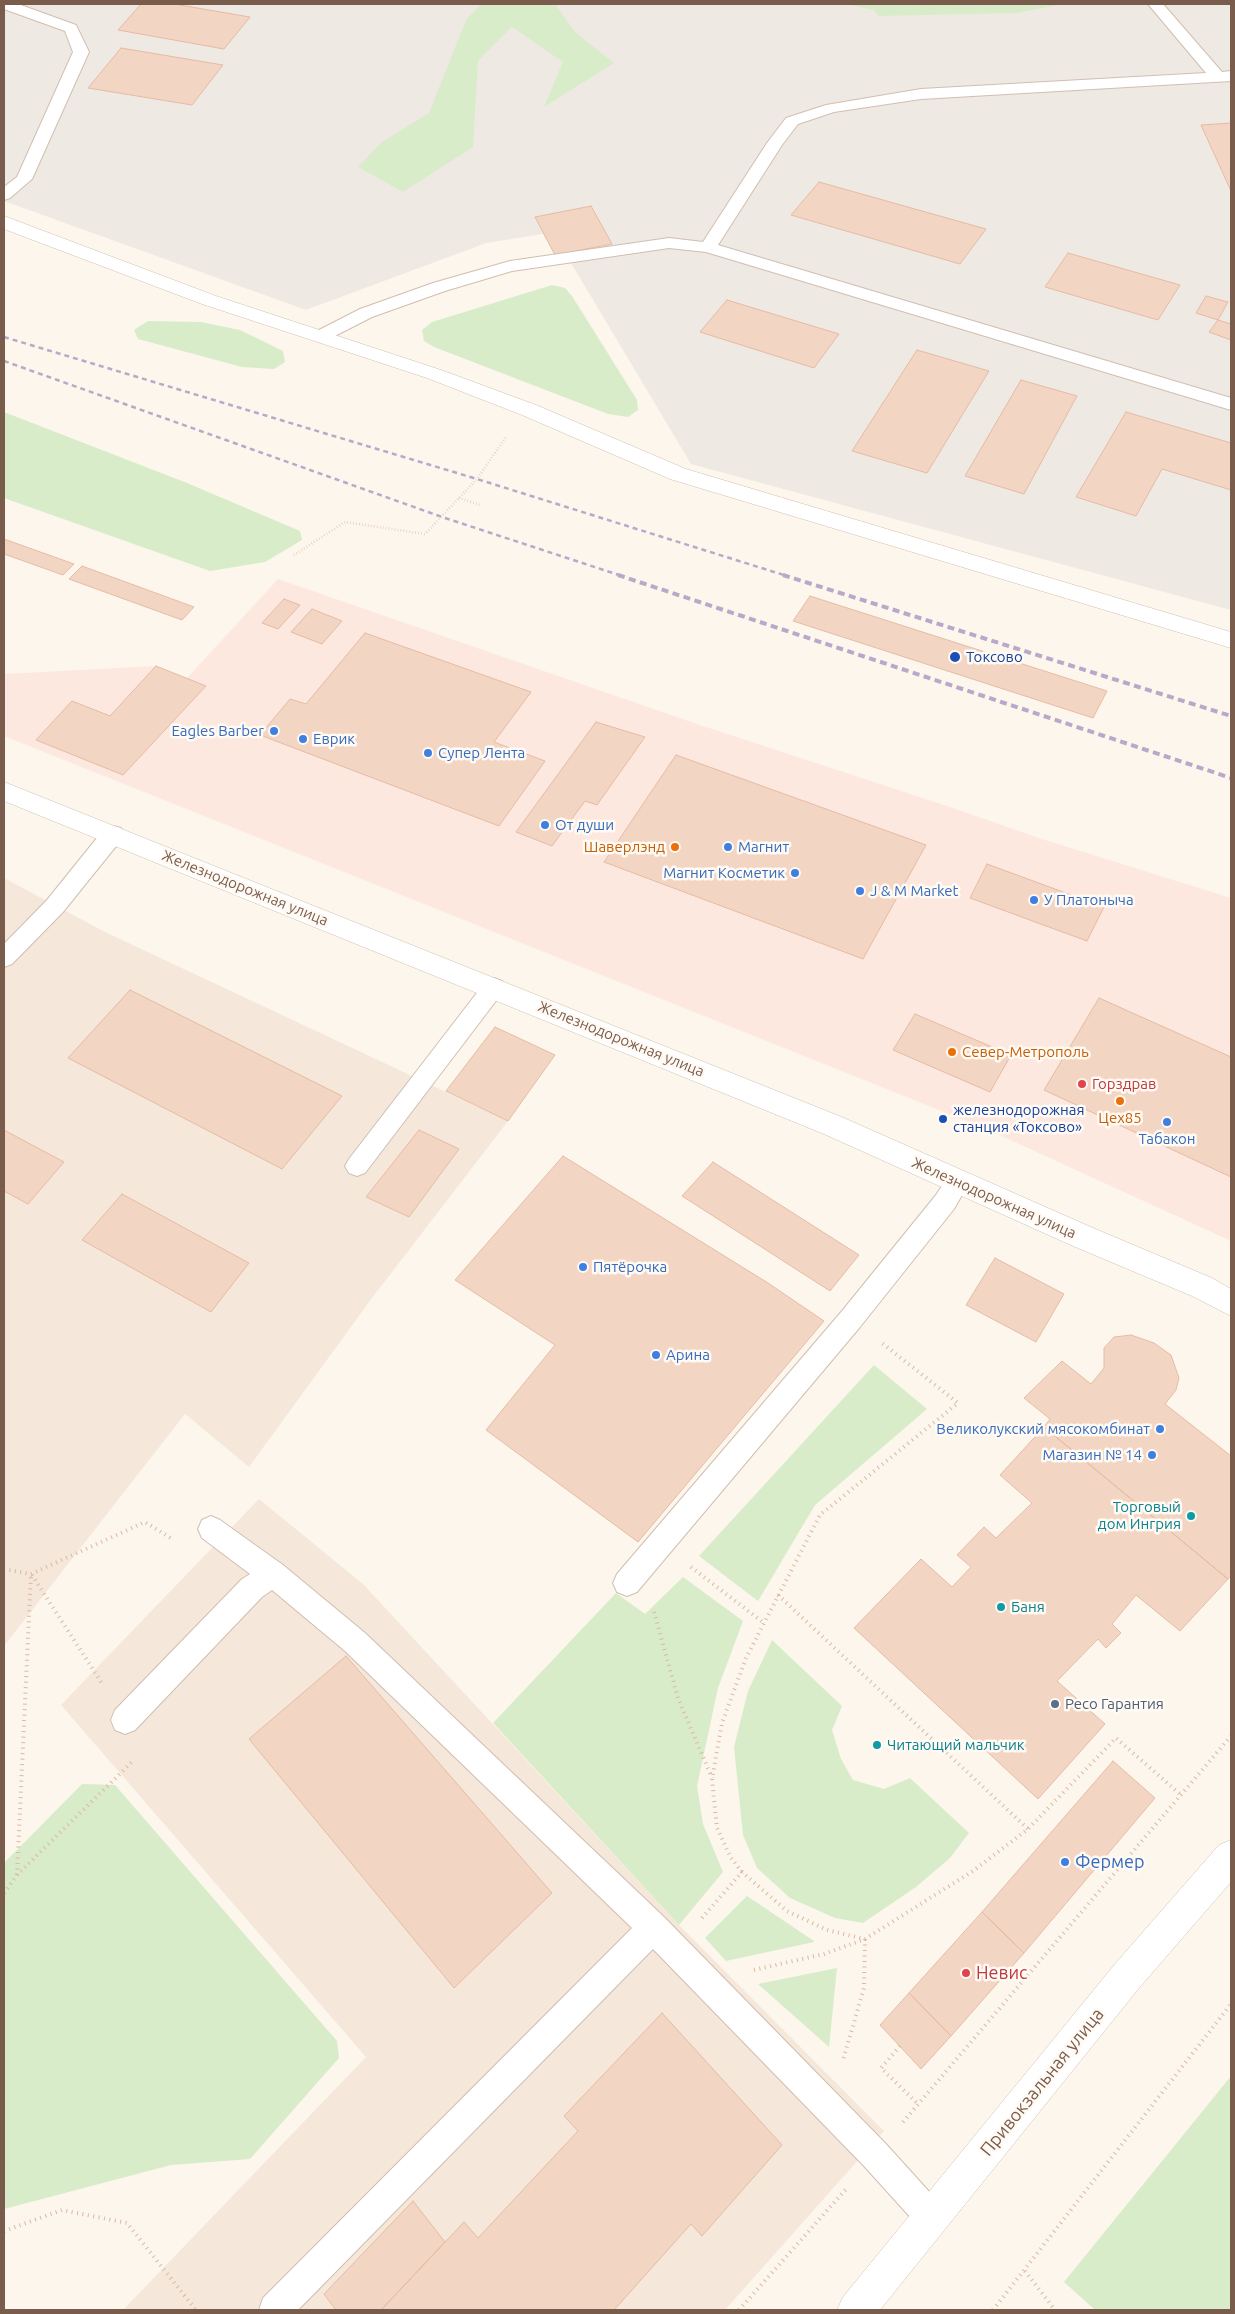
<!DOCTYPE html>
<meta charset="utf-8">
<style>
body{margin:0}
#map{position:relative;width:1235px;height:2314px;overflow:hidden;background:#fdf6ec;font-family:Ubuntu,sans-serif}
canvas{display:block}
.frame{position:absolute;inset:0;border:5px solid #7a5c4d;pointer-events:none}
</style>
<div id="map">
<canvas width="1235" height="2314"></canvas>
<div class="frame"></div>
</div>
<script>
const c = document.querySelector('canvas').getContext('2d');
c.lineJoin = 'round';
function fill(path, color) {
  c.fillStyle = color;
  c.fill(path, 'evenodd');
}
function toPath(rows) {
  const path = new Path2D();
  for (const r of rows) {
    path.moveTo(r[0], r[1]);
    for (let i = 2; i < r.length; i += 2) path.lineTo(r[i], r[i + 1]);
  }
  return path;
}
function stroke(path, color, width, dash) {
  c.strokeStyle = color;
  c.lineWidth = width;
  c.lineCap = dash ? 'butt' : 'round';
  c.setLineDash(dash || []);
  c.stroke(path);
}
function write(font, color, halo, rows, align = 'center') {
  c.font = font + ' Ubuntu,sans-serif';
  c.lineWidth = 5;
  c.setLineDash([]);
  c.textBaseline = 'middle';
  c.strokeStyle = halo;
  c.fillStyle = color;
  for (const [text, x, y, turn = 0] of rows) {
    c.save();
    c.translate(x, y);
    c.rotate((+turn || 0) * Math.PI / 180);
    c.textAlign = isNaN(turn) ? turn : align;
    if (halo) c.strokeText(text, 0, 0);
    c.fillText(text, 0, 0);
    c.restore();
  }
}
const residential = toPath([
 [4,878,105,932,508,1121,369,1302,249,1467,185,1414,4,1646],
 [259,1499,363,1584,679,1925,884,2131,725,2310,123,2310,366,2057,61,1705]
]);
const commercial = toPath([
 [278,579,697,724,947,806,1042,839,1231,898,1231,1241,984,1128,4,736,4,674,156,666,187,678]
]);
const industrial = toPath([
 [4,4,1231,4,1231,610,691,464,568,258,555,255,543,234,486,243,306,310,4,201]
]);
const green = toPath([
 [481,4,555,4,575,32,614,63,544,107,563,62,512,27,478,61,473,147,403,192,358,167,382,142,429,113,466,20],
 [846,4,1063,4,1017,13,879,16,874,10],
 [552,285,565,288,572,296,637,400,638,410,628,417,608,414,434,347,424,341,422,330,432,322],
 [148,321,201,322,240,330,283,351,285,362,274,369,242,367,138,339,134,330],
 [4,412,187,483,300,531,302,540,265,562,210,571,4,498],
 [874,1365,927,1409,815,1505,758,1601,699,1556],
 [683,1577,743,1621,718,1688,697,1786,703,1824,723,1872,679,1925,493,1723,616,1593,645,1614],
 [772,1640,842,1706,832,1730,841,1759,853,1780,884,1789,910,1778,969,1833,950,1858,916,1887,863,1923,835,1918,790,1898,757,1868,743,1835,734,1747,748,1691],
 [82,1784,115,1785,337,2041,339,2058,250,2159,171,2165,4,2209,4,1863],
 [747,1896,814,1941,814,1942,726,1961,705,1938],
 [837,1968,829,2047,758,1984],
 [1231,2076,1231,2308,1229,2310,1095,2310,1064,2282]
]);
const building = toPath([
 [141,4,174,4,250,17,224,49,118,30,141,4],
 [121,48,223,65,192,105,88,88,121,48],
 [1231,123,1231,191,1201,125,1231,123],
 [819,182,986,229,960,264,791,215,819,182],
 [591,206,612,244,555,255,535,217,591,206],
 [1068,253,1180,285,1158,320,1045,287,1068,253],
 [1206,296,1228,302,1218,320,1196,313,1206,296],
 [727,300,839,334,814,368,700,332,727,300],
 [1218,320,1231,324,1231,340,1209,332,1218,320],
 [917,350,989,371,927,473,852,451,917,350],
 [1021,380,1077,396,1024,494,965,476,1021,380],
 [1126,412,1231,443,1231,490,1162,469,1136,516,1076,497,1126,412],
 [4,539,74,564,63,575,4,554,4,539],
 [82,566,194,607,182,620,69,579,82,566],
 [810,596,1107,691,1093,718,793,621,810,596],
 [284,599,300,605,278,629,262,623,284,599],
 [312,609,342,621,322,644,291,632,312,609],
 [365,633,531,692,494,742,545,761,499,826,260,735,290,699,306,704,365,633],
 [156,666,206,686,123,775,36,740,72,701,110,716,156,666],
 [596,722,645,737,597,805,585,801,552,846,516,832,596,722],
 [676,755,926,845,863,959,604,862,676,755],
 [987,864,1104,907,1087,941,970,898,987,864],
 [130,990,342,1096,282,1169,68,1058,130,990],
 [1099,998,1231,1057,1231,1177,1044,1090,1099,998],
 [915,1014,1011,1055,990,1092,893,1050,915,1014],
 [495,1027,555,1055,508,1121,446,1091,495,1027],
 [4,1130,64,1162,28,1204,4,1191,4,1130],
 [419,1130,459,1149,409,1217,366,1197,419,1130],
 [563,1156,768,1283,824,1321,638,1542,486,1430,555,1345,455,1280,563,1156],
 [713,1162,859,1255,830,1291,682,1196,713,1162],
 [122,1194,249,1263,211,1312,82,1240,122,1194],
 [995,1258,1064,1294,1036,1342,966,1305,995,1258],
 [1131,1335,1154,1343,1171,1355,1179,1378,1176,1390,1165,1404,1231,1456,1231,1575,1228,1579,1044,1427,1050,1419,1024,1398,1062,1361,1091,1384,1104,1368,1104,1348,1114,1337,1131,1335],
 [1044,1427,1228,1579,1180,1631,1136,1595,1112,1624,1121,1633,1106,1648,1098,1639,1057,1681,1105,1724,1038,1799,854,1628,921,1559,952,1587,971,1567,957,1555,984,1527,996,1538,1032,1503,1000,1475,1044,1427],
 [346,1656,552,1893,454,1988,249,1739,346,1656],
 [1113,1761,1155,1798,1024,1953,982,1912,1113,1761],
 [982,1912,1024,1953,951,2036,909,1993,982,1912],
 [909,1993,951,2036,921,2069,880,2025,909,1993],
 [662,2013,782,2145,702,2236,691,2224,614,2310,381,2310,464,2222,478,2238,578,2131,564,2116,662,2013],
 [413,2201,445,2242,381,2310,336,2310,324,2294,413,2201]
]);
const pathFar1 = toPath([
 [459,498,480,505],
 [294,555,345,522,425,534,477,479,506,437]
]);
const path = toPath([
 [691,1567,764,1623],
 [4,1569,31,1574,145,1522,174,1540],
 [32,1575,103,1685],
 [778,1595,1028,1829],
 [654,1612,678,1698,712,1778],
 [742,1872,731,1858,717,1828,712,1779,722,1723,746,1658,820,1515,958,1403,882,1343],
 [17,1875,31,1574],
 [4,1893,17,1875,134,1760],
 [702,1918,742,1872,787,1911,827,1930,865,1939,973,1871,1028,1829,1116,1738,1181,1795],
 [754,1970,824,1954,865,1939,864,1988,843,2060],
 [900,2046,881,2068,918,2104],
 [903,2122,1231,1736],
 [4,2231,62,2210,127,2223,196,2310],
 [1025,2271,1055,2310],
 [739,2310,847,2188],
 [993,2310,1231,2004]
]);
const service = toPath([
 [4,4,18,4,76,25,89,52,32,179,10,198,4,200,4,187,17,177,73,52,65,31,4,9,4,4],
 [1148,4,1163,4,1222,72,1231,71,1231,81,921,99,834,112,798,124,782,145,718,245,1231,398,1231,410,706,252,669,248,512,271,445,291,372,317,327,340,315,340,312,336,315,332,360,309,433,283,510,261,669,238,703,242,767,143,786,118,826,105,921,89,1206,73,1148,4],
 [113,826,121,828,124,834,121,840,63,912,12,964,4,967,4,944,47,900,105,828,113,826],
 [494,978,502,981,505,987,502,993,365,1173,357,1176,349,1173,345,1166,349,1159,486,981,494,978],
 [958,1171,966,1174,970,1181,954,1209,860,1327,637,1592,627,1596,617,1592,613,1583,617,1574,842,1311,936,1195,950,1174,958,1171],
 [211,1516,220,1520,283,1565,365,1633,664,1917,886,2144,943,2207,948,2218,943,2229,932,2234,921,2229,864,2166,653,1949,298,2310,259,2310,263,2298,632,1928,345,1651,272,1590,262,1597,135,1730,125,1734,115,1730,111,1720,115,1710,242,1579,250,1574,202,1538,198,1529,202,1520,211,1516]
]);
const minor = toPath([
 [4,216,216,296,441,370,536,405,686,469,1231,632,1231,648,670,479,522,415,427,378,202,304,4,229,4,216]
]);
const tertiary = toPath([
 [4,782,844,1118,1093,1228,1212,1278,1231,1289,1231,1316,1192,1296,1073,1246,824,1134,4,801,4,782],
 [1231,1840,1231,1882,1139,1988,880,2310,837,2310,843,2297,1115,1964,1219,1845,1231,1840]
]);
const railFar1 = toPath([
 [4,337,477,479,787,576],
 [4,361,442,517,622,576]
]);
const rail = toPath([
 [618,575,1231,778],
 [783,575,1231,716]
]);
const markers = [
 [955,657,6,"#1a4fb4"],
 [274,731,5,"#3f7fe0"],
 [303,739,5,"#3f7fe0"],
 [428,753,5,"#3f7fe0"],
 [545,825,5,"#3f7fe0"],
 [675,847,5,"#e8710a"],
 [728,847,5,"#3f7fe0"],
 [795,873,5,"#3f7fe0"],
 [860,891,5,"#3f7fe0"],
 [1034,900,5,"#3f7fe0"],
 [952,1052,5,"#e8710a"],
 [1082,1084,5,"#e0444e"],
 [1120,1101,5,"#e8710a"],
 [943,1119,5,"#1a4fb4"],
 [1167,1122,5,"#3f7fe0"],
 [583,1267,5,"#3f7fe0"],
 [656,1355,5,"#3f7fe0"],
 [1160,1429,5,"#3f7fe0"],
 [1152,1455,5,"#3f7fe0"],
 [1191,1516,5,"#0f9aa8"],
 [1001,1607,5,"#0f9aa8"],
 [1055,1704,5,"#5c6f8a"],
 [877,1745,5,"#0f9aa8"],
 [1065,1862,5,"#3f7fe0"],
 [966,1973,5,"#e0444e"]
];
const transitNames = [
 ["Токсово",966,657],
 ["железнодорожная",953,1110],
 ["станция «Токсово»",953,1127]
];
const shopNames = [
 ["Eagles Barber",264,731,"right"],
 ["Еврик",313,739],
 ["Супер Лента",438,753],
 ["От души",555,825],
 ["Магнит",738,847],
 ["Магнит Косметик",785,873,"right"],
 ["J & M Market",870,891],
 ["У Платоныча",1044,900],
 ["Табакон",1167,1139,"center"],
 ["Пятёрочка",593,1267],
 ["Арина",666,1355],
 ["Великолукский мясокомбинат",1150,1429,"right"],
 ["Магазин № 14",1142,1455,"right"]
];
const foodNames = [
 ["Шаверлэнд",665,847],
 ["Север-Метрополь",962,1052,"left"],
 ["Цех85",1120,1118,"center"]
];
const streetNames = [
 ["Железнодорожная улица",245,888,22],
 ["Железнодорожная улица",621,1039,22],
 ["Железнодорожная улица",994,1198,24]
];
const healthNames = [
 ["Горздрав",1092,1084]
];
const cultureNames = [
 ["Торговый",1181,1507,"right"],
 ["дом Ингрия",1181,1524,"right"],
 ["Баня",1011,1607],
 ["Читающий мальчик",887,1745]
];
const serviceNames = [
 ["Ресо Гарантия",1065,1704]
];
const nearShopnames = [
 ["Фермер",1075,1862]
];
const nearHealthnames = [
 ["Невис",976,1973]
];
const nearStreetnames = [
 ["Привокзальная улица",1042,2082,-51]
];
fill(residential, '#f5e8da');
fill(commercial, '#fde8e0');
fill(industrial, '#efe9e4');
fill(green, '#d8ecc9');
fill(building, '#f3d5c3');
stroke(building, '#e6bba3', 1);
stroke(service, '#d1beb0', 2);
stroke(minor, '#d1beb0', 1);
stroke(tertiary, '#d1beb0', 1);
stroke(pathFar1, '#d9b8a5', 2.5, [0.5, 2.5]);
stroke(path, '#d9b8a5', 4, [1, 4.5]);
fill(service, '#fff');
fill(minor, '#fff');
fill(tertiary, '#fff');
stroke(railFar1, '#b9a8c9', 2.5, [5, 4]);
stroke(rail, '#b9a8c9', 4, [7, 4.5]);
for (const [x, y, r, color] of markers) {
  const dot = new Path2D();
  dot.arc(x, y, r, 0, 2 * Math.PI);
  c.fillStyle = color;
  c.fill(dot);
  stroke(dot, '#fffaf3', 2);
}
write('15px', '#164399', '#fffaf3', transitNames, 'left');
write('15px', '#366cbe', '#fffaf3', shopNames, 'left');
write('15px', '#c56008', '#fffaf3', foodNames, 'right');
write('15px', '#7a5c4d', '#fffaf3', streetNames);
write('15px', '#be3a42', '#fffaf3', healthNames, 'left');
write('15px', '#0d838f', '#fffaf3', cultureNames, 'left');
write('15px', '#4e5e75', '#fffaf3', serviceNames, 'left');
write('18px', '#366cbe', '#fffaf3', nearShopnames, 'left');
write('18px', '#be3a42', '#fffaf3', nearHealthnames, 'left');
write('18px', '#7a5c4d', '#fffaf3', nearStreetnames);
</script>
